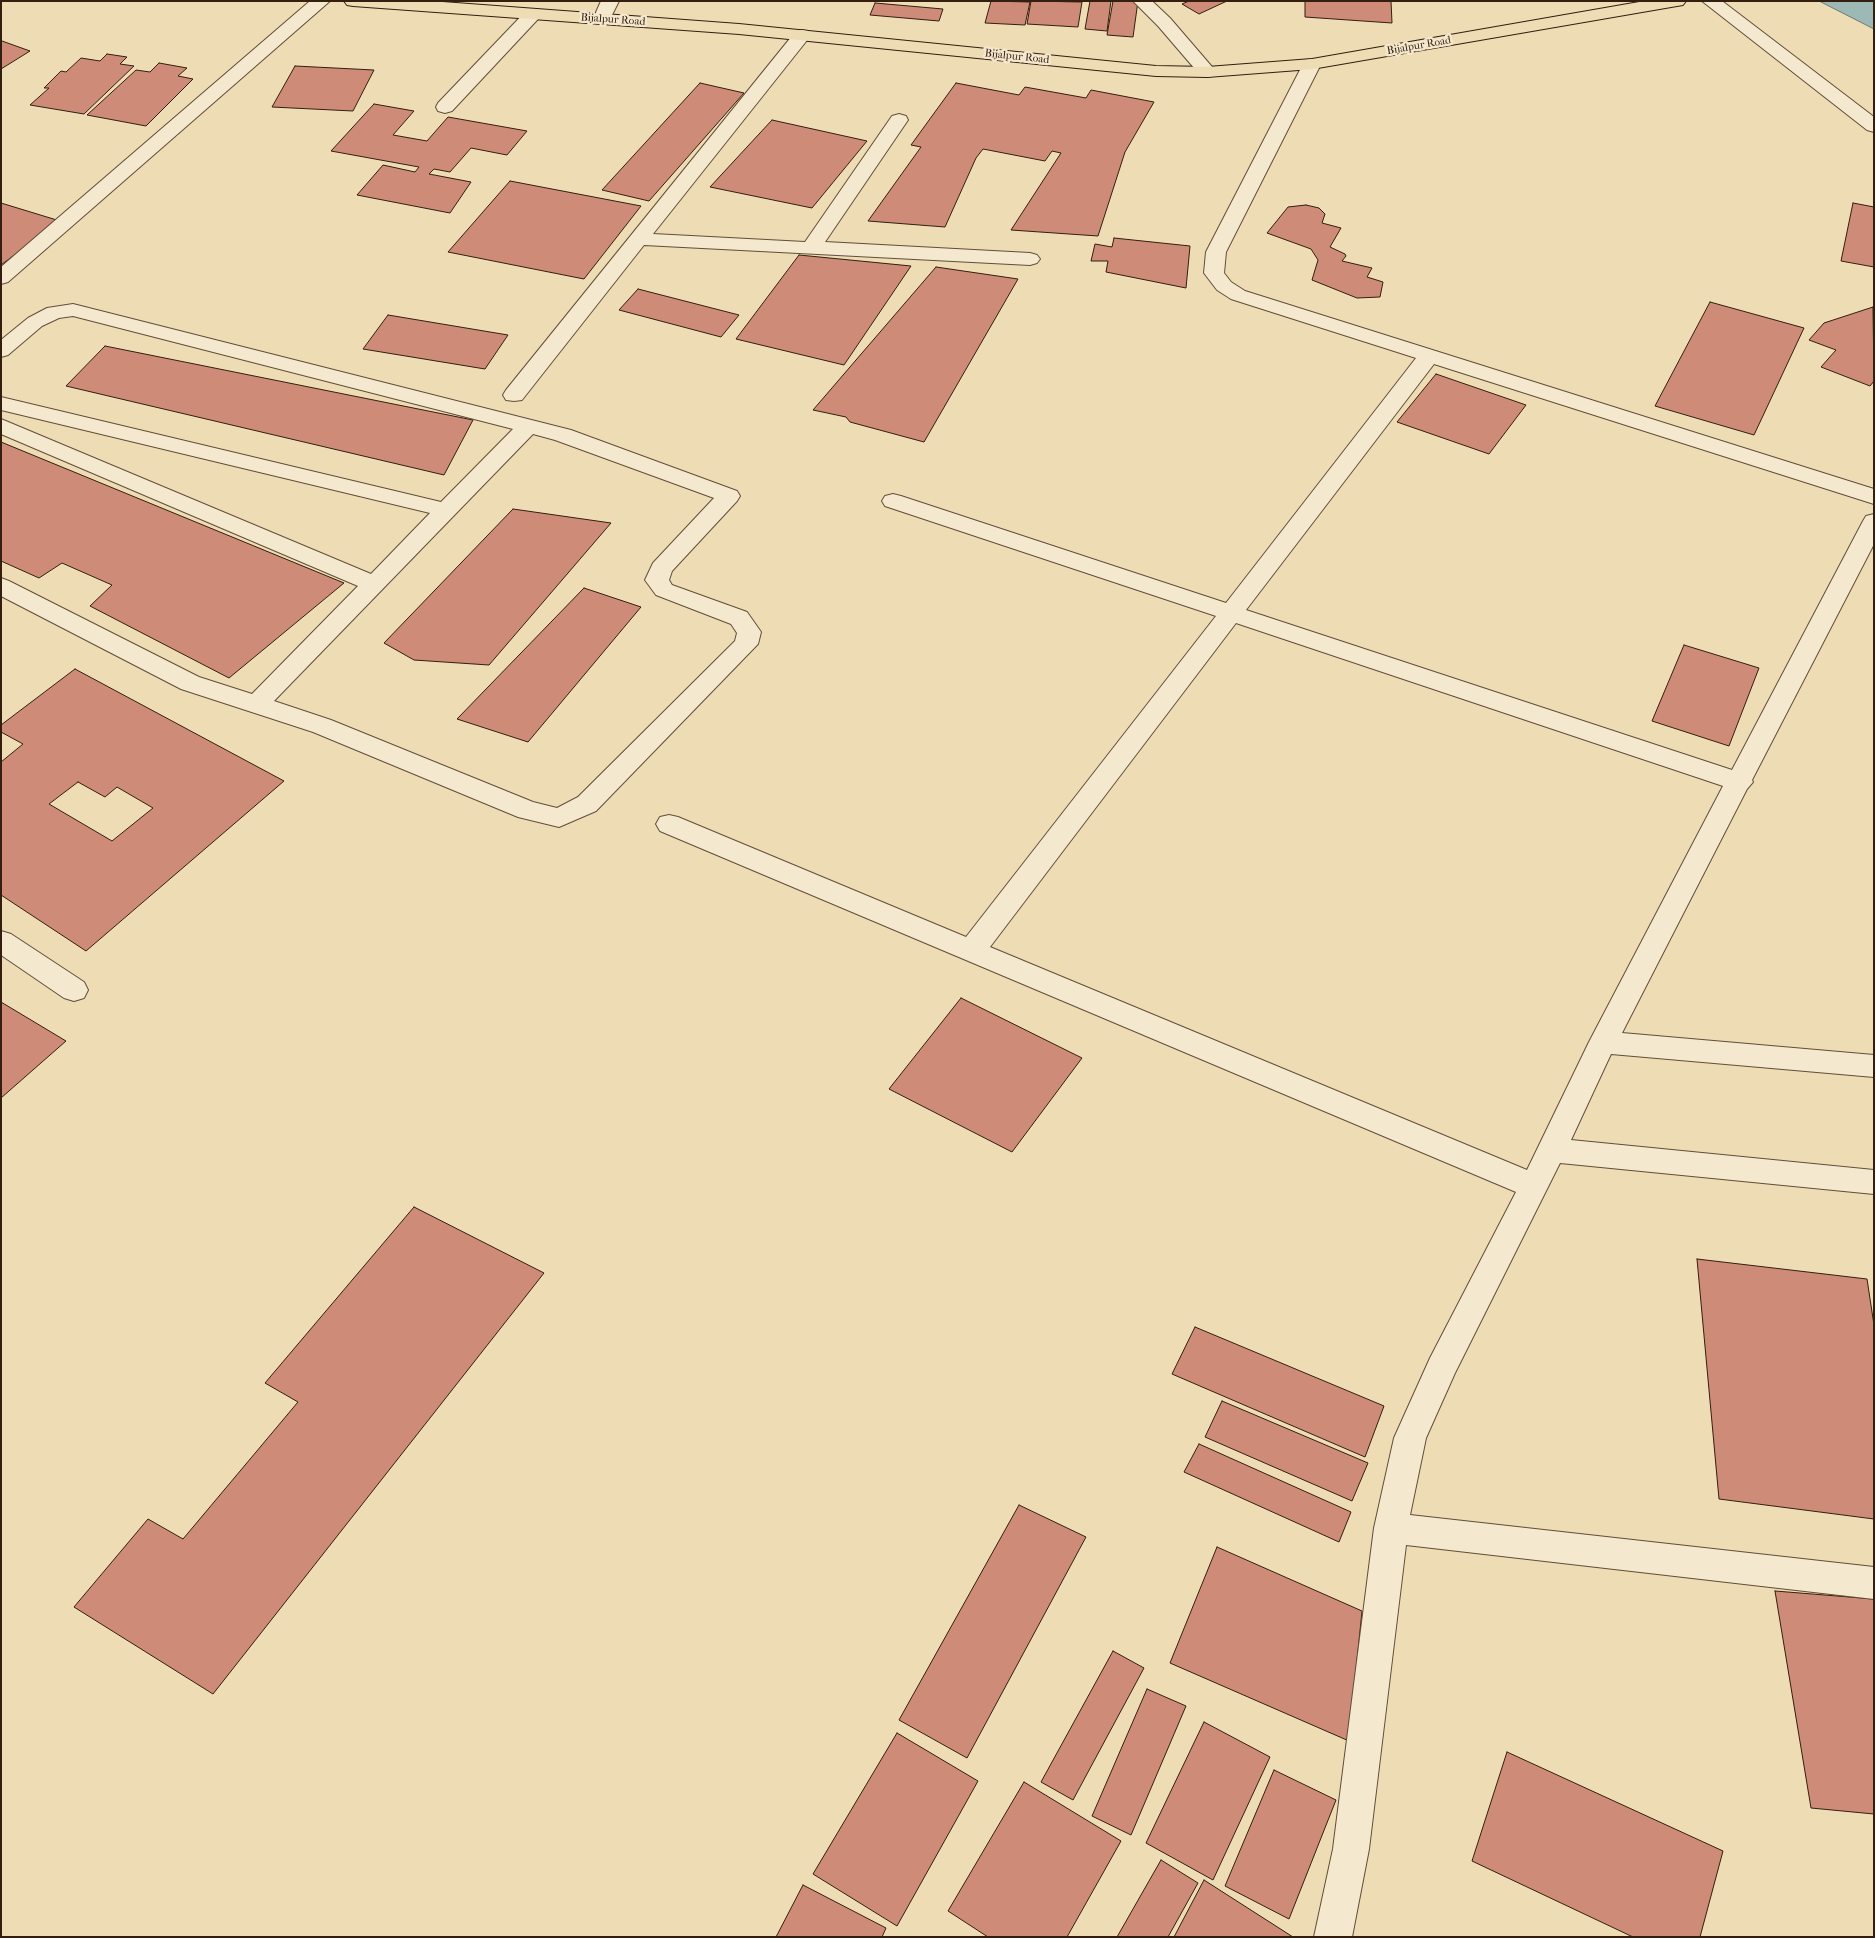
<!DOCTYPE html>
<style>
body{margin:0}
#map{position:relative;width:1875px;height:1938px;overflow:hidden;background:#eedcb4;font-family:"IM FELL French Canon",serif}
canvas{display:block}
.frame{position:absolute;inset:0;border:2px solid #331e0f;pointer-events:none}
</style>
<div id="map">
<canvas width="1875" height="1938"></canvas>
<div class="frame"></div>
</div>
<script>
const c = document.querySelector('canvas').getContext('2d');
c.lineJoin = 'round';
function fill(path, color) {
  c.fillStyle = color;
  c.fill(path, 'evenodd');
}
function toPath(rows) {
  const path = new Path2D();
  for (const r of rows) {
    path.moveTo(r[0], r[1]);
    for (let i = 2; i < r.length; i += 2) path.lineTo(r[i], r[i + 1]);
  }
  return path;
}
function stroke(path, color, width, dash) {
  c.strokeStyle = color;
  c.lineWidth = width;
  c.lineCap = dash ? 'butt' : 'round';
  c.setLineDash(dash || []);
  c.stroke(path);
}
function write(font, color, halo, rows, align = 'center') {
  c.font = font + ' "IM FELL French Canon",serif';
  c.lineWidth = 4.5;
  c.setLineDash([]);
  c.textBaseline = 'middle';
  c.strokeStyle = halo;
  c.fillStyle = color;
  for (const [text, x, y, turn = 0] of rows) {
    c.save();
    c.translate(x, y);
    c.rotate((+turn || 0) * Math.PI / 180);
    c.textAlign = isNaN(turn) ? turn : align;
    if (halo) c.strokeText(text, 0, 0);
    c.fillText(text, 0, 0);
    c.restore();
  }
}
const water = toPath([
 [1819,1,1874,1,1874,29,1819,1]
]);
const building = toPath([
 [991,1,1030,2,1025,25,985,23,991,1],
 [1031,1,1082,2,1078,27,1027,24,1031,1],
 [1090,1,1111,1,1107,31,1085,29,1090,1],
 [1113,1,1138,1,1133,37,1107,35,1113,1],
 [1189,1,1227,1,1199,14,1182,4,1189,1],
 [1305,1,1391,1,1392,23,1305,17,1305,1],
 [875,3,943,9,939,21,870,15,875,3],
 [1,42,2,41,30,51,1,69,1,42],
 [107,54,127,57,120,64,134,66,84,114,30,105,49,88,44,88,61,71,66,72,81,58,100,61,107,54],
 [159,63,187,68,178,76,193,79,146,126,87,115,136,70,150,72,159,63],
 [295,66,374,70,353,111,272,107,295,66],
 [700,83,744,93,649,201,602,190,700,83],
 [956,83,1019,95,1025,87,1086,98,1091,90,1154,102,1125,152,1098,236,1011,230,1061,153,1052,151,1045,161,983,149,976,158,945,227,868,221,921,147,911,145,956,83],
 [374,104,414,111,393,135,427,141,448,117,527,131,507,155,471,148,450,172,434,169,429,174,471,182,450,213,357,195,383,165,415,172,419,167,331,151,374,104],
 [772,120,867,141,812,208,710,187,772,120],
 [510,181,641,206,584,279,448,252,510,181],
 [1,203,60,221,1,265,1,203],
 [1853,203,1874,207,1874,267,1841,261,1853,203],
 [1306,205,1319,208,1325,214,1322,223,1341,228,1330,247,1345,254,1346,256,1342,261,1372,268,1367,277,1383,282,1380,297,1357,298,1312,280,1318,260,1311,249,1267,233,1288,207,1306,205],
 [1114,238,1190,246,1186,288,1106,272,1108,261,1091,261,1095,244,1112,247,1114,238],
 [799,255,911,266,844,365,736,339,799,255],
 [936,267,1018,279,924,442,850,422,846,417,813,410,936,267],
 [638,289,739,315,721,337,619,310,638,289],
 [1710,302,1804,328,1754,435,1655,406,1710,302],
 [1873,307,1874,381,1870,386,1821,367,1836,350,1809,340,1824,323,1873,307],
 [388,315,508,335,485,369,363,349,388,315],
 [105,346,473,420,444,475,66,386,105,346],
 [1436,374,1526,405,1489,454,1397,422,1436,374],
 [1,442,344,583,229,678,90,606,112,585,62,563,39,578,1,561,1,442],
 [513,509,611,523,489,665,414,660,384,643,513,509],
 [584,588,641,607,528,742,457,719,584,588],
 [1684,645,1759,668,1729,746,1652,721,1684,645],
 [75,669,284,781,86,951,1,895,1,762,23,744,1,732,1,725,75,669],
 [78,782,105,797,117,787,153,808,112,841,49,804,78,782],
 [961,998,1082,1058,1012,1152,889,1089,961,998],
 [1,1002,66,1041,1,1098,1,1002],
 [414,1207,544,1273,213,1694,74,1607,148,1519,183,1539,298,1402,265,1383,414,1207],
 [1697,1259,1867,1279,1874,1325,1874,1519,1719,1499,1697,1259],
 [1195,1327,1384,1406,1365,1457,1172,1374,1195,1327],
 [1222,1401,1368,1463,1352,1501,1205,1437,1222,1401],
 [1199,1444,1351,1512,1339,1542,1184,1472,1199,1444],
 [1019,1505,1086,1537,967,1758,899,1720,1019,1505],
 [1217,1547,1362,1611,1349,1741,1170,1663,1217,1547],
 [1775,1591,1874,1599,1874,1814,1811,1808,1775,1591],
 [1113,1651,1144,1668,1073,1800,1041,1782,1113,1651],
 [1147,1689,1186,1706,1131,1835,1092,1816,1147,1689],
 [1204,1722,1270,1757,1213,1880,1146,1843,1204,1722],
 [897,1733,978,1781,897,1926,813,1874,897,1733],
 [1507,1752,1723,1851,1700,1937,1633,1937,1472,1861,1507,1752],
 [1274,1770,1336,1800,1289,1919,1225,1886,1274,1770],
 [1024,1782,1121,1841,1067,1937,988,1937,948,1911,1024,1782],
 [1161,1860,1198,1883,1168,1937,1117,1937,1161,1860],
 [1204,1880,1293,1937,1174,1937,1204,1880],
 [803,1885,886,1928,882,1937,776,1937,803,1885]
]);
const minor = toPath([
 [310,1,330,1,8,282,1,284,1,267,310,1],
 [601,1,619,1,608,23,602,24,596,23,593,19,601,1],
 [1133,1,1152,1,1170,18,1213,68,1216,72,1213,76,1207,77,1201,76,1158,26,1133,1],
 [1702,1,1722,1,1874,117,1874,132,1867,130,1702,1],
 [533,9,539,10,542,14,539,18,452,111,445,113,438,111,436,107,438,103,527,10,533,9],
 [802,30,808,31,811,35,808,39,653,234,805,242,892,116,899,114,906,116,908,120,825,242,1030,253,1037,255,1040,259,1037,263,1030,265,644,245,522,400,514,401,506,400,503,395,506,390,796,31,802,30],
 [1312,59,1318,60,1321,64,1226,252,1224,273,1231,282,1245,291,1874,489,1874,504,1434,364,1246,610,1732,770,1863,521,1866,516,1874,514,1874,544,1752,780,1753,782,1747,789,1622,1033,1874,1055,1874,1077,1611,1054,1571,1140,1874,1170,1874,1194,1560,1163,1455,1373,1426,1438,1410,1515,1874,1567,1874,1599,1406,1545,1369,1849,1352,1937,1314,1937,1333,1849,1374,1528,1394,1438,1430,1358,1516,1192,660,831,656,824,660,817,669,815,678,817,966,937,1216,616,885,506,882,501,885,496,893,494,901,496,1226,603,1416,358,1231,299,1217,290,1204,273,1206,252,1303,64,1306,60,1312,59],
 [1236,623,1723,786,1589,1042,1527,1170,990,947,1236,623],
 [73,304,571,430,737,491,740,496,737,501,672,571,669,580,672,585,747,612,761,632,758,644,596,811,559,827,518,817,313,732,181,689,1,596,1,578,9,581,199,677,252,694,358,586,1,434,1,419,371,574,430,513,1,410,1,397,441,502,513,429,73,316,59,318,42,326,8,355,1,357,1,340,28,318,47,308,73,304],
 [533,434,555,440,714,498,653,563,645,580,656,595,731,624,737,633,735,641,578,797,557,808,533,802,331,720,274,701,533,434],
 [1,931,11,934,84,982,88,990,84,998,74,1001,64,998,1,955,1,931]
]);
const major = toPath([
 [344,1,429,1,739,24,1156,66,1207,67,1312,59,1645,1,1686,1,1683,5,1677,6,1312,69,1207,77,1156,76,739,34,353,6,347,5,344,1]
]);
const farStreetnames = [
 ["Bijalpur Road",613,20,4],
 ["Bijalpur Road",1419,46,-10],
 ["Bijalpur Road",1017,57,6]
];
fill(water, '#9cb9b6');
stroke(water, '#727b73', 1);
fill(building, '#ce8b78');
stroke(building, '#331e0f', 1);
stroke(minor, '#624e38', 2);
stroke(major, '#331e0f', 2);
fill(minor, '#f4e8ce');
fill(major, '#eedcb4');
write('11px', '#331e0f', '#f4e8ce', farStreetnames);
</script>
